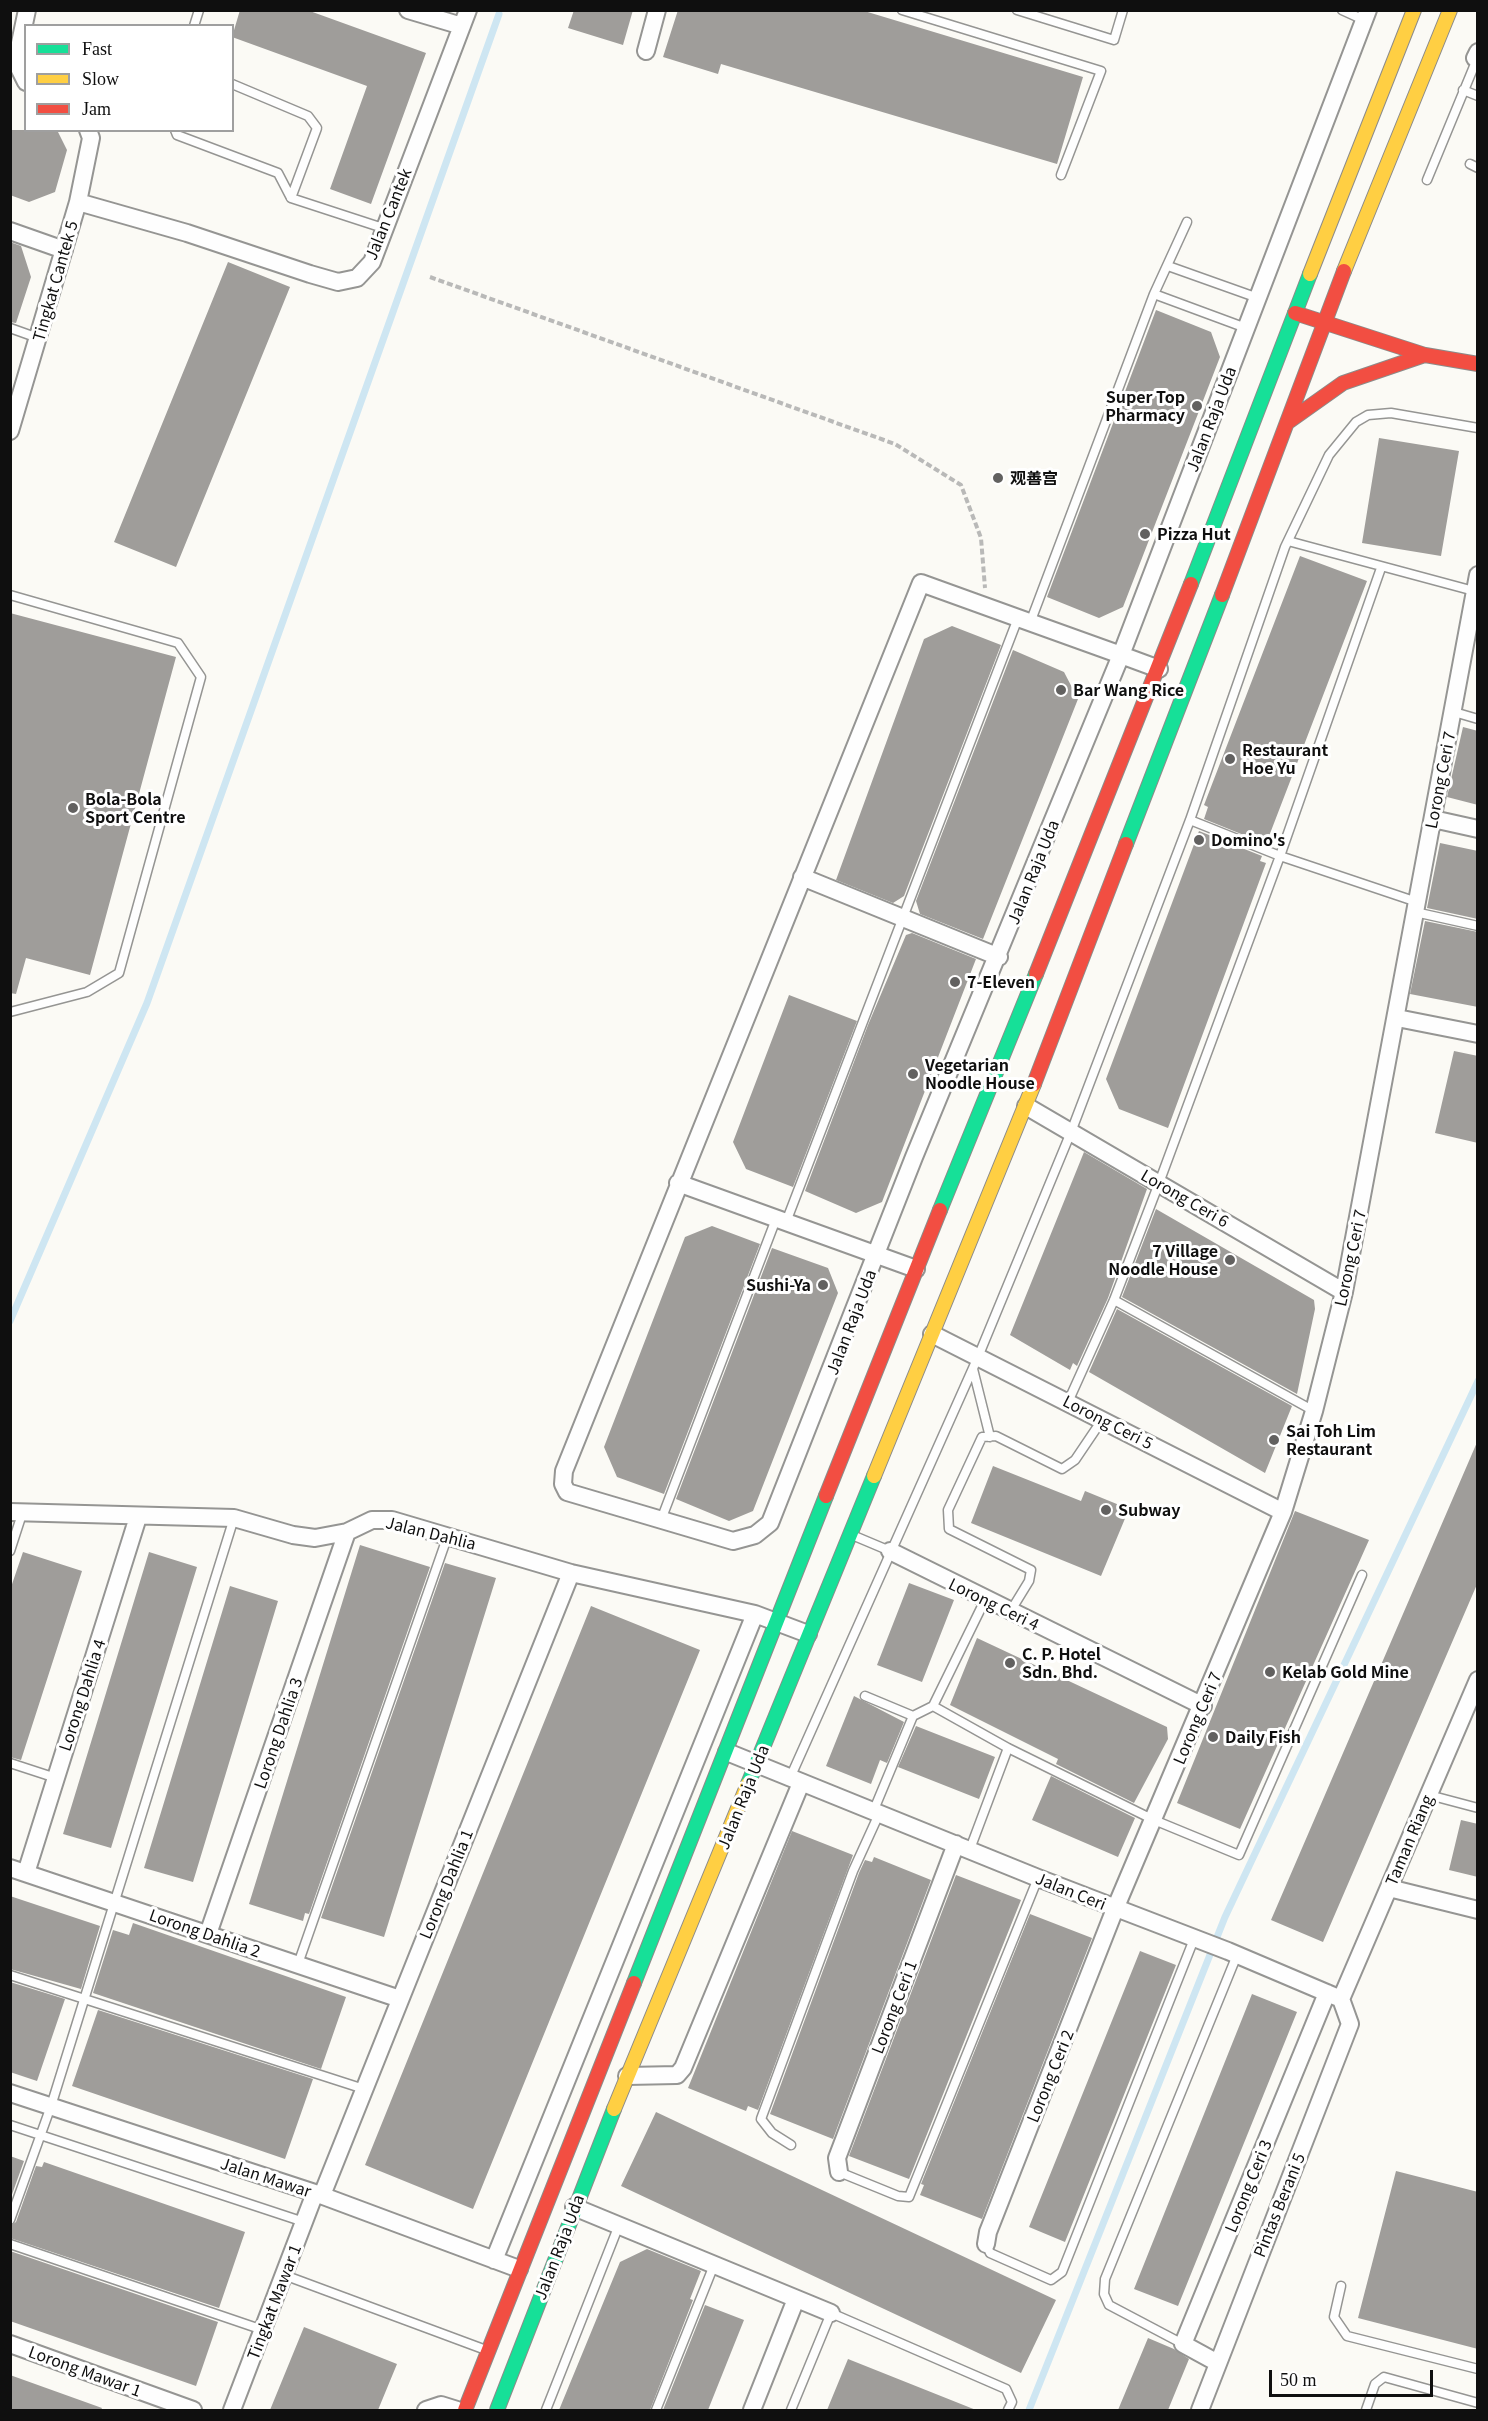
<!DOCTYPE html>
<meta charset="utf-8">
<style>
body{margin:0}
#map{position:relative;width:1488px;height:2421px;overflow:hidden;background:#fbfaf5;font-family:Georgia,serif}
canvas{display:block}
.frame{position:absolute;inset:0;border:12px solid #0f0f0f;pointer-events:none}
.legend{position:absolute;left:24px;top:24px;width:210px;height:108px;box-sizing:border-box;background:#fff;border:2px solid #9f9f9f;margin:0;padding:8px 10px;list-style:none;font-size:18px;color:#0f0f0f}
.legend li{display:flex;align-items:center;gap:12px;height:30px}
.legend b{width:30px;border:2px solid #9f9f9f}
.scale{position:absolute;left:1269px;top:2370px;width:164px;height:27px;box-sizing:border-box;border:3px solid #0f0f0f;border-top:0;padding-left:8px;font-size:18px;line-height:21px;white-space:nowrap;color:#0f0f0f;-webkit-text-stroke:4px #fff;paint-order:stroke}
</style>
<div id="map">
<canvas width="1488" height="2421"></canvas>
<div class="frame"></div>
<ul class="legend">
<li><b style="height:8px;background:#16e098"></b>Fast</li>
<li><b style="height:8px;background:#ffcf43"></b>Slow</li>
<li><b style="height:8px;background:#f24e42"></b>Jam</li>
</ul>
<div class="scale">50 m</div>
</div>
<script>
const c = document.querySelector('canvas').getContext('2d');
c.lineJoin = 'round';
function toPath(rows) {
  const path = new Path2D();
  for (const r of rows) {
    path.moveTo(r[0], r[1]);
    for (let i = 2; i < r.length; i += 2) path.lineTo(r[i], r[i + 1]);
  }
  return path;
}
function stroke(path, color, width, dash) {
  c.strokeStyle = color;
  c.lineWidth = width;
  c.lineCap = dash ? 'butt' : 'round';
  c.setLineDash(dash || []);
  c.stroke(path);
}
function fill(path, color) {
  c.fillStyle = color;
  c.fill(path, 'evenodd');
}
function write(font, color, halo, rows, align = 'center') {
  c.font = font + ' Georgia,"Noto Sans SC",serif';
  c.lineWidth = 6;
  c.setLineDash([]);
  c.textBaseline = 'middle';
  c.strokeStyle = halo;
  c.fillStyle = color;
  for (const [text, x, y, turn = 0] of rows) {
    c.save();
    c.translate(x, y);
    c.rotate((+turn || 0) * Math.PI / 180);
    c.textAlign = isNaN(turn) ? turn : align;
    if (halo) c.strokeText(text, 0, 0);
    c.fillText(text, 0, 0);
    c.restore();
  }
}
const stream = toPath([
 [10,1321,147,1003,499,14],
 [1029,2410,1225,1917,1478,1381]
]);
const building = toPath([
 [240,10,307,10,426,53,371,204,330,189,367,86,232,37],
 [574,10,633,10,623,45,568,28],
 [678,10,861,10,1083,77,1057,164,721,64,718,74,663,57],
 [10,130,57,130,67,150,55,192,29,202,10,195],
 [10,242,21,246,31,277,16,323,10,322],
 [228,262,290,287,176,567,114,542],
 [1156,310,1211,332,1220,357,1123,607,1099,618,1047,597],
 [1379,438,1459,451,1441,556,1362,543],
 [1300,556,1367,581,1266,844,1204,819,1208,807,1204,805],
 [10,613,176,657,90,975,26,958,16,994,10,993],
 [952,626,1001,645,904,896,893,903,836,880,924,639],
 [1013,650,1064,672,1078,699,983,939,920,914,916,901],
 [1463,727,1478,731,1478,805,1447,797],
 [1199,831,1262,856,1260,861,1266,863,1168,1128,1119,1109,1106,1079],
 [1440,843,1478,851,1478,919,1427,908],
 [1425,921,1478,932,1478,1007,1410,994],
 [912,933,976,959,882,1202,856,1213,805,1191,868,1025,906,935],
 [789,995,857,1021,793,1187,746,1169,733,1142],
 [1454,1051,1478,1056,1478,1143,1435,1133],
 [1084,1152,1147,1189,1108,1298,1077,1366,1073,1363,1070,1370,1010,1335],
 [1156,1209,1314,1300,1315,1309,1297,1394,1122,1297],
 [712,1226,760,1244,664,1494,617,1477,604,1447,685,1237],
 [772,1248,828,1268,838,1293,753,1511,729,1521,676,1499],
 [1117,1309,1292,1406,1265,1473,1089,1372],
 [1478,1440,1478,1582,1323,1942,1271,1920],
 [993,1466,1081,1501,1085,1491,1129,1509,1101,1576,971,1523],
 [1295,1511,1369,1540,1240,1829,1177,1803],
 [360,1545,430,1567,309,1914,305,1913,303,1921,249,1904],
 [23,1552,82,1571,21,1760,10,1757,10,1590],
 [149,1552,197,1567,111,1848,63,1834],
 [445,1563,496,1578,384,1937,321,1918],
 [909,1583,954,1600,922,1682,877,1665],
 [230,1586,278,1601,193,1882,144,1868],
 [591,1606,700,1650,473,2209,365,2165],
 [977,1638,1167,1727,1168,1739,1134,1803,1056,1764,1058,1759,950,1705],
 [854,1696,904,1722,887,1763,880,1760,871,1784,826,1766],
 [916,1726,995,1757,979,1799,898,1767],
 [1051,1776,1135,1818,1118,1857,1032,1820],
 [1461,1820,1478,1824,1478,1877,1449,1870],
 [792,1831,853,1855,758,2110,748,2106,746,2111,688,2088],
 [874,1857,931,1880,833,2139,770,2114,859,1873,865,1860,872,1862],
 [956,1875,1021,1900,909,2179,849,2156],
 [10,1896,100,1926,81,1989,10,1969],
 [1030,1914,1092,1938,982,2219,920,2195,924,2185,921,2184],
 [133,1923,346,1997,321,2069,93,1993,113,1930,129,1935],
 [1140,1951,1176,1965,1065,2242,1029,2227],
 [10,1982,65,1999,37,2081,10,2072],
 [1252,1994,1297,2012,1178,2306,1134,2289],
 [98,2010,313,2079,285,2159,72,2086],
 [656,2112,1056,2300,1021,2373,621,2186],
 [10,2156,24,2161,10,2200],
 [44,2162,245,2232,219,2308,10,2238,10,2226,16,2222,36,2166,42,2167],
 [1396,2171,1478,2192,1478,2349,1358,2318],
 [647,2249,701,2271,690,2299,693,2300,650,2410,559,2410,620,2262],
 [10,2251,218,2322,196,2386,10,2321],
 [705,2305,744,2320,708,2410,663,2410],
 [304,2327,397,2364,378,2410,270,2410],
 [1148,2338,1174,2349,1189,2359,1168,2410,1118,2410],
 [848,2359,976,2410,827,2410],
 [10,2375,102,2408,101,2410,10,2410]
]);
const path = toPath([
 [430,277,895,444,961,485,981,538,985,588]
]);
const lane = toPath([
 [902,10,1101,71,1061,175],
 [1017,10,1114,40,1123,10],
 [1342,10,1364,20],
 [194,26,199,10],
 [232,84,308,116,317,128,291,198],
 [1463,90,1478,96],
 [175,130,177,135,278,173,291,198,383,228],
 [1470,164,1478,168],
 [1427,180,1477,59],
 [1168,266,1258,298],
 [1154,294,1246,328],
 [10,328,38,338],
 [1288,541,1474,591],
 [10,595,178,643,201,677,119,973,87,992,10,1012],
 [1030,623,1154,294,1187,222],
 [1454,712,1478,719],
 [1190,820,1280,856,1417,902],
 [1415,912,1478,926],
 [786,1222,1018,618],
 [1114,1300,1314,1411],
 [973,1369,990,1437],
 [1068,1402,1114,1300,1159,1183,1280,856,1381,568],
 [661,1520,776,1219],
 [852,1535,890,1551],
 [10,1551,22,1514],
 [1010,1612,1029,1581,1031,1570,949,1529,948,1510,982,1437,996,1436,1062,1469,1075,1460,1102,1420],
 [865,1696,913,1716,933,1706,1008,1748,1154,1820,1239,1855,1362,1575],
 [933,1706,985,1600],
 [10,1763,56,1778],
 [790,1778,978,1357,1071,1132,1190,820,1285,547,1329,455,1356,422,1368,415,1391,413,1478,428],
 [1429,1795,1478,1808],
 [873,1812,913,1716],
 [970,1849,1008,1748],
 [298,1964,448,1535],
 [10,1975,364,2089],
 [10,2125,304,2222],
 [791,2145,772,2133,761,2119,853,1871,879,1814],
 [839,2172,898,2196,909,2197,1038,1878],
 [10,2220,51,2106,234,1518],
 [10,2244,263,2330],
 [986,2244,990,2253,1051,2280,1062,2272,1194,1939],
 [284,2275,486,2350],
 [1341,2286,1334,2317,1347,2336,1478,2369],
 [1183,2344,1109,2305,1104,2294,1105,2279,1237,1955],
 [546,2410,619,2225],
 [656,2410,714,2265],
 [791,2410,831,2313,1006,2389,1012,2402,1008,2410],
 [1366,2410,1375,2384,1384,2377,1478,2403]
]);
const street = toPath([
 [408,10,462,26],
 [646,51,657,10],
 [1475,58,1478,52],
 [26,82,16,62,27,10],
 [78,202,187,233,310,274,338,282,357,278,372,262,468,10],
 [10,231,64,250],
 [10,431,78,202,91,138,88,130],
 [1159,669,1121,655,1018,618,921,583,564,1471,563,1484,567,1492,733,1541,755,1535,770,1523,914,1157,1121,655,1368,10],
 [1433,819,1478,829],
 [802,877,999,957],
 [1397,1018,1478,1034],
 [1026,1106,1344,1292],
 [678,1183,916,1269],
 [932,1334,1283,1512],
 [10,1512,234,1518,293,1535,315,1538,347,1532,372,1520,392,1520,571,1573,755,1614,808,1634],
 [890,1551,1203,1706],
 [727,1752,1038,1878,1228,1951,1341,1999],
 [10,1868,400,1999],
 [26,1873,138,1517],
 [1389,1888,1478,1910],
 [208,1934,347,1532],
 [1341,1999,1478,1680],
 [627,2076,677,2075,683,2068,801,1783],
 [10,2093,315,2193,519,2269],
 [839,2172,837,2158,956,1844],
 [322,2195,571,1573],
 [574,2207,831,2313],
 [986,2244,988,2232,1115,1909,1283,1512,1314,1411,1344,1292,1478,575],
 [494,2260,755,1614],
 [10,2344,193,2410],
 [1216,2362,1183,2344,1327,1993],
 [232,2410,315,2193],
 [426,2410,441,2405,457,2410],
 [752,2410,796,2299],
 [1200,2410,1350,2024,1341,1999]
]);
const fast = toPath([
 [1191,584,1310,274],
 [1126,844,1222,595],
 [940,1210,1036,974],
 [748,1784,874,1476],
 [634,1983,826,1496],
 [497,2410,614,2109]
]);
const slow = toPath([
 [1344,271,1450,10],
 [1310,274,1414,10],
 [874,1476,1034,1084],
 [614,2109,748,1784]
]);
const jam = toPath([
 [1295,313,1425,355,1478,364],
 [1288,422,1343,383,1425,355],
 [1222,595,1344,271],
 [1036,974,1191,584],
 [1034,1084,1126,844],
 [826,1496,940,1210],
 [465,2410,634,1983]
]);
const markers = [
 [1197,406,6,"#626160"],
 [998,478,6,"#626160"],
 [1145,534,6,"#626160"],
 [1061,690,6,"#626160"],
 [1230,759,6,"#626160"],
 [73,808,6,"#626160"],
 [1199,840,6,"#626160"],
 [955,982,6,"#626160"],
 [913,1074,6,"#626160"],
 [1230,1260,6,"#626160"],
 [823,1285,6,"#626160"],
 [1274,1440,6,"#626160"],
 [1106,1510,6,"#626160"],
 [1010,1663,6,"#626160"],
 [1270,1672,6,"#626160"],
 [1213,1737,6,"#626160"]
];
const streetNames = [
 ["Jalan Cantek",388,214,-68],
 ["Tingkat Cantek 5",55,281,-74],
 ["Jalan Raja Uda",1211,419,-69],
 ["Lorong Ceri 7",1440,780,-79],
 ["Jalan Raja Uda",1033,872,-68],
 ["Lorong Ceri 6",1185,1198,30],
 ["Lorong Ceri 7",1350,1258,-78],
 ["Jalan Raja Uda",851,1322,-69],
 ["Lorong Ceri 5",1108,1422,27],
 ["Jalan Dahlia",431,1533,14],
 ["Lorong Ceri 4",994,1604,26],
 ["Lorong Dahlia 4",82,1695,-72],
 ["Lorong Ceri 7",1197,1718,-67],
 ["Lorong Dahlia 3",278,1733,-71],
 ["Jalan Raja Uda",743,1797,-68],
 ["Taman Riang",1409,1840,-67],
 ["Lorong Dahlia 1",446,1884,-68],
 ["Jalan Ceri",1071,1891,22],
 ["Lorong Dahlia 2",205,1933,19],
 ["Lorong Ceri 1",894,2007,-69],
 ["Lorong Ceri 2",1050,2076,-68],
 ["Jalan Mawar",266,2177,18],
 ["Lorong Ceri 3",1248,2186,-68],
 ["Pintas Berani 5",1279,2205,-68],
 ["Jalan Raja Uda",559,2247,-69],
 ["Tingkat Mawar 1",274,2302,-69],
 ["Lorong Mawar 1",85,2371,20]
];
const poiNames = [
 ["Super Top",1185,397,"right"],
 ["Pharmacy",1185,415,"right"],
 ["观善宫",1010,478],
 ["Pizza Hut",1157,534],
 ["Bar Wang Rice",1073,690],
 ["Restaurant",1242,750],
 ["Hoe Yu",1242,768],
 ["Bola-Bola",85,799],
 ["Sport Centre",85,817],
 ["Domino's",1211,840],
 ["7-Eleven",967,982],
 ["Vegetarian",925,1065],
 ["Noodle House",925,1083],
 ["7 Village",1218,1251,"right"],
 ["Noodle House",1218,1269,"right"],
 ["Sushi-Ya",811,1285,"right"],
 ["Sai Toh Lim",1286,1431],
 ["Restaurant",1286,1449],
 ["Subway",1118,1510],
 ["C. P. Hotel",1022,1654],
 ["Sdn. Bhd.",1022,1672],
 ["Kelab Gold Mine",1282,1672],
 ["Daily Fish",1225,1737]
];
stroke(stream, '#cee6f2', 7);
fill(building, '#9f9d9a');
stroke(lane, '#959593', 11);
stroke(street, '#959593', 20);
stroke(fast, '#8c8b89', 16);
stroke(slow, '#8c8b89', 16);
stroke(jam, '#8c8b89', 16);
stroke(path, '#b9b9b8', 4, [6, 3]);
stroke(lane, '#fefefe', 8);
stroke(street, '#fefefe', 16);
stroke(fast, '#16e098', 14);
stroke(slow, '#ffcf43', 14);
stroke(jam, '#f24e42', 14);
for (const [x, y, r, color] of markers) {
  const dot = new Path2D();
  dot.arc(x, y, r, 0, 2 * Math.PI);
  c.fillStyle = color;
  c.fill(dot);
  stroke(dot, '#fff', 2);
}
write('16px', '#0f0f0f', '#fff', streetNames);
write('bold 16px', '#0f0f0f', '#fff', poiNames, 'left');
</script>
